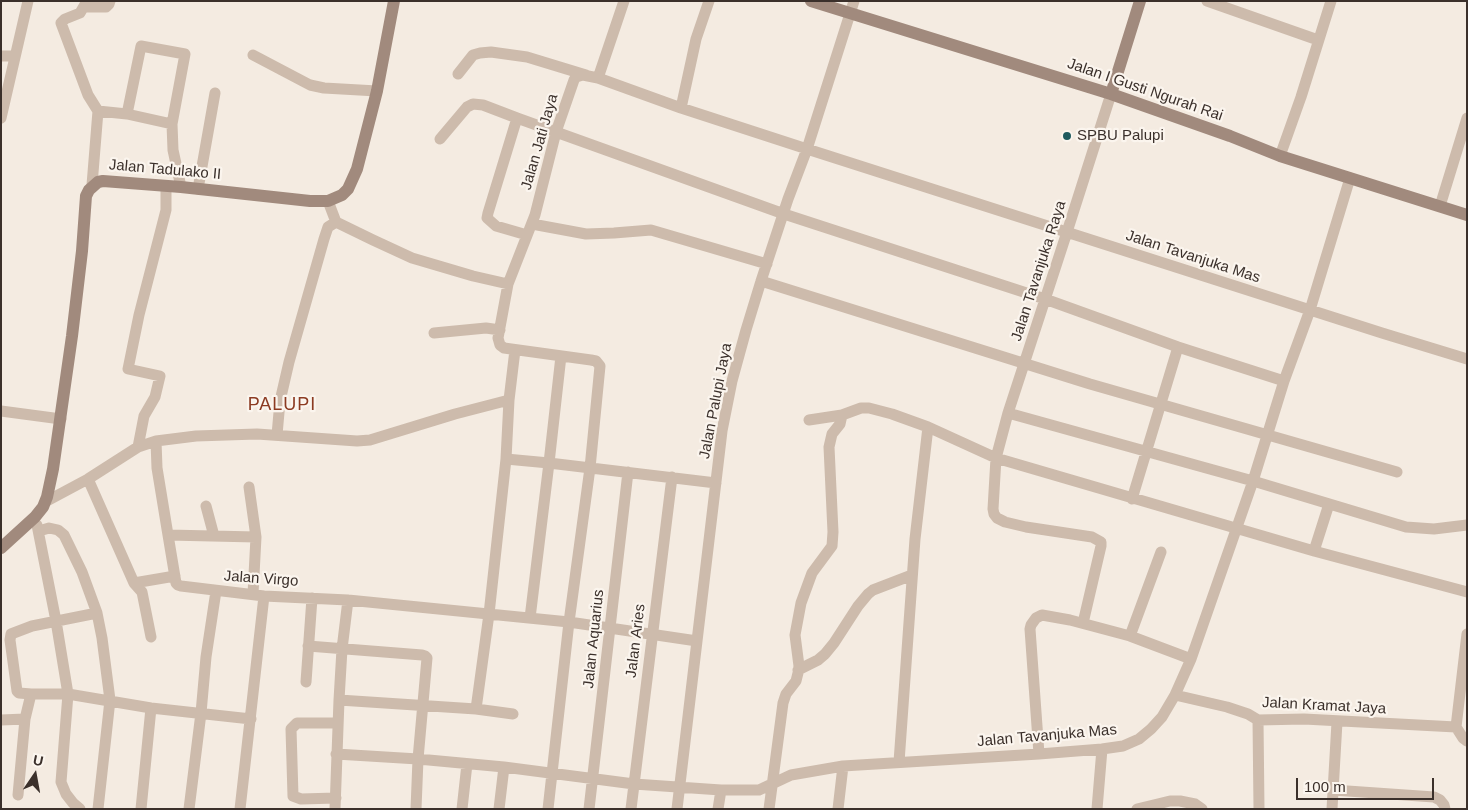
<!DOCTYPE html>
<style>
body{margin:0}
#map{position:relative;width:1468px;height:810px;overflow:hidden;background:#f4ebe1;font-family:Helvetica,sans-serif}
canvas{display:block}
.frame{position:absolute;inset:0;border:2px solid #3b302b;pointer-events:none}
.north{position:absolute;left:10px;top:750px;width:50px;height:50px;-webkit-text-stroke:4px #fbf5ee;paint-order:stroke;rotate:12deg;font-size:14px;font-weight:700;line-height:20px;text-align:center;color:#3b302b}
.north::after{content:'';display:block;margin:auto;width:18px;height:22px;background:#3b302b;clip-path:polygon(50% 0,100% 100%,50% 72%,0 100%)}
.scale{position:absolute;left:1296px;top:778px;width:138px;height:22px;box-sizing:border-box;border:2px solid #3b302b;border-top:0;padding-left:6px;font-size:15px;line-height:18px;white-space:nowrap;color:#3b302b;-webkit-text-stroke:4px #fbf5ee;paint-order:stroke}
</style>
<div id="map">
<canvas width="1468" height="810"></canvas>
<div class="frame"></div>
<div class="north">U</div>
<div class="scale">100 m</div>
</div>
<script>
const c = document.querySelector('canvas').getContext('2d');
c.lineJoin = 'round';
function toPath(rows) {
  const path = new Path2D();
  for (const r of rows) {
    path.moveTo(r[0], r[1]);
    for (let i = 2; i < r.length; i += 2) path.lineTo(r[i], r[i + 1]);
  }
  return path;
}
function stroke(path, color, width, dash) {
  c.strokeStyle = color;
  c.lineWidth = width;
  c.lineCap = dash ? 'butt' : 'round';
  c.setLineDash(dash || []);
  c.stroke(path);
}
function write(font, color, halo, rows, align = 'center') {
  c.font = font + ' Helvetica,sans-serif';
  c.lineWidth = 4.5;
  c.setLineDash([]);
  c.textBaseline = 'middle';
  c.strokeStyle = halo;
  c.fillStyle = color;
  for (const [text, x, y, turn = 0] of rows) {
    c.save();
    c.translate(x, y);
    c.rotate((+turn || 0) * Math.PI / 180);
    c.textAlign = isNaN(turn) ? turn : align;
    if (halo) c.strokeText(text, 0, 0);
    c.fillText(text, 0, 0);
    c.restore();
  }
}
const street = toPath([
 [87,1,80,13,65,19,61,23,88,95,98,111,92,185],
 [1207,1,1318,40],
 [85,7,106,7,109,4,110,1],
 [253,55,310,85,324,88,377,91],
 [1,56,15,56],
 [458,74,473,55,480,53,491,52,527,57,586,75],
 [598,78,681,108,807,149,1382,333,1467,359],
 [681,108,696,39,709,1],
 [98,111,127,114,172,124,185,54,141,46,127,114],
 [1,118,28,1],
 [172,124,173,150,181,187],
 [440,139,467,107,473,104,483,105,517,118],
 [1280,156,1301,97,1331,1],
 [198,189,215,93],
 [328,201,336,222,373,240,412,258,473,276,508,284,498,338,500,345,504,348,591,360,596,361,600,366,590,468,569,622,548,809],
 [1440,206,1467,118],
 [532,224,586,234,614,233,651,230,767,264],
 [527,235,496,226,487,218,488,213,517,118,784,214,1045,299,1178,347,1284,381],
 [761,281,1090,384,1397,472],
 [508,284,535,215,556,132,574,80,576,77,583,75,598,78,624,1],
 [434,333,486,328,500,330],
 [1,411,61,419],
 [1008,413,1253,481,1406,527,1434,529,1467,525],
 [809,420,842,415,861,408,869,408,892,414,928,427,996,458,1314,551,1467,592],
 [277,435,280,401,289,362,324,239,328,227,336,222],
 [156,441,157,468,168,535,176,583,178,585,181,586,264,596,348,600,569,622,697,641],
 [138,447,144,416,155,397,160,376,128,369,139,315,166,210,166,186],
 [506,459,549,463,716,483],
 [88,479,134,583],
 [249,487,256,537],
 [1132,499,1178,347],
 [45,502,88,479,138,447,156,441,196,436,257,434,357,441,370,440,455,414,509,400],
 [206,506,214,536],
 [37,525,56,621,68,694,61,782,66,794,73,803,80,809],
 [39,531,49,528,58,530,64,535,82,572,97,613,102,638,110,700,98,809],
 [168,535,256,537,253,594],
 [1314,551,1329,504],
 [530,618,549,463,561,356],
 [1083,623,1101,546,1101,542,1092,537,1026,527,1005,522,997,518,994,514,993,509,996,458,1008,413,1067,232,1111,94],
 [1130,636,1161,552],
 [151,637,142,592,134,583,175,576],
 [308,646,422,655,425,656,427,658,418,759,416,809],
 [798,670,818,660,825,654,834,643,858,606,868,594,873,590,912,575],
 [306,682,312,598],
 [31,694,19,693,17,691,10,640,11,634,32,626,97,613],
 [1175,695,1227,707,1248,714,1258,720,1304,719,1456,727,1463,738,1467,741],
 [339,700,342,649,348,600],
 [476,709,489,614,506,459,509,400,515,350],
 [1,720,25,719],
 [1258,720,1259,809],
 [1456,727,1467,634],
 [336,754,418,759,504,767,634,784,721,790,759,790,791,775,843,766,1039,754,1102,749,1123,746,1139,739,1151,729,1162,717,1175,695,1191,659,1253,481,1284,381,1310,310,1350,178],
 [1039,754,1030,629,1031,625,1036,618,1042,615,1070,620,1130,636,1191,659],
 [899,762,915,539,928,427],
 [1333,790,1434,797,1440,800,1444,805,1445,809],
 [18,795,25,719,31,694,68,694,151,708,251,719],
 [336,798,301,799,293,796,291,729,297,723,337,723],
 [141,809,151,708],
 [189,809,201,713,206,657,216,591],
 [240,809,264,596],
 [335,809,339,700,476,709,513,714],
 [462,809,467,764],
 [499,809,504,767],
 [589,809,628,472],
 [631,809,672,477],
 [677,809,722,431,732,381,746,330,761,281,788,199,807,149,854,1],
 [718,809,721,790],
 [769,809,783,703,786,694,796,681,798,673,799,666,795,635,801,603,812,573,832,546,833,532,829,447,832,434,840,424,842,415],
 [838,809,843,766],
 [1097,809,1102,749],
 [1137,809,1170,801,1180,801,1195,804,1202,809],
 [1332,809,1337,722]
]);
const secondary = toPath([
 [811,1,1111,94,1230,136,1280,156,1467,215],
 [1111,94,1140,1],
 [1,548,35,517,43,507,47,497,53,469,72,336,82,251,86,196,89,190,98,182,103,181,181,187,310,201,328,201,342,195,348,189,357,169,377,91,394,1]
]);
const markers = [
 [1067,136,5,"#1f5a5e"]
];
const streetNames = [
 ["Jalan I Gusti Ngurah Rai",1145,90,19],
 ["Jalan Jati Jaya",540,142,-74],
 ["Jalan Tadulako II",165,170,5],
 ["Jalan Tavanjuka Mas",1193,257,18],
 ["Jalan Tavanjuka Raya",1039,271,-72],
 ["Jalan Palupi Jaya",716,401,-79],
 ["Jalan Virgo",261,579,4],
 ["Jalan Aquarius",594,639,-84],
 ["Jalan Aries",636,641,-83],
 ["Jalan Kramat Jaya",1324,706,3],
 ["Jalan Tavanjuka Mas",1047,736,-5]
];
const poiNames = [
 ["SPBU Palupi",1077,136]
];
const quarterNames = [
 ["PALUPI",282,405]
];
stroke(street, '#cdbbac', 11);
stroke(secondary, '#a18a7d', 12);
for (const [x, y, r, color] of markers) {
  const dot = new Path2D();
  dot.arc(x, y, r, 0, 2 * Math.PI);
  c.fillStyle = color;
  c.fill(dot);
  stroke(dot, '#fbf5ee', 2);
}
write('15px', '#3b302b', '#fbf5ee', streetNames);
write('15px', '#3b302b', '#fbf5ee', poiNames, 'left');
c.letterSpacing = '1px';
write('18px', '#8c3b22', '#fbf5ee', quarterNames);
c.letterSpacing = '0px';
</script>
